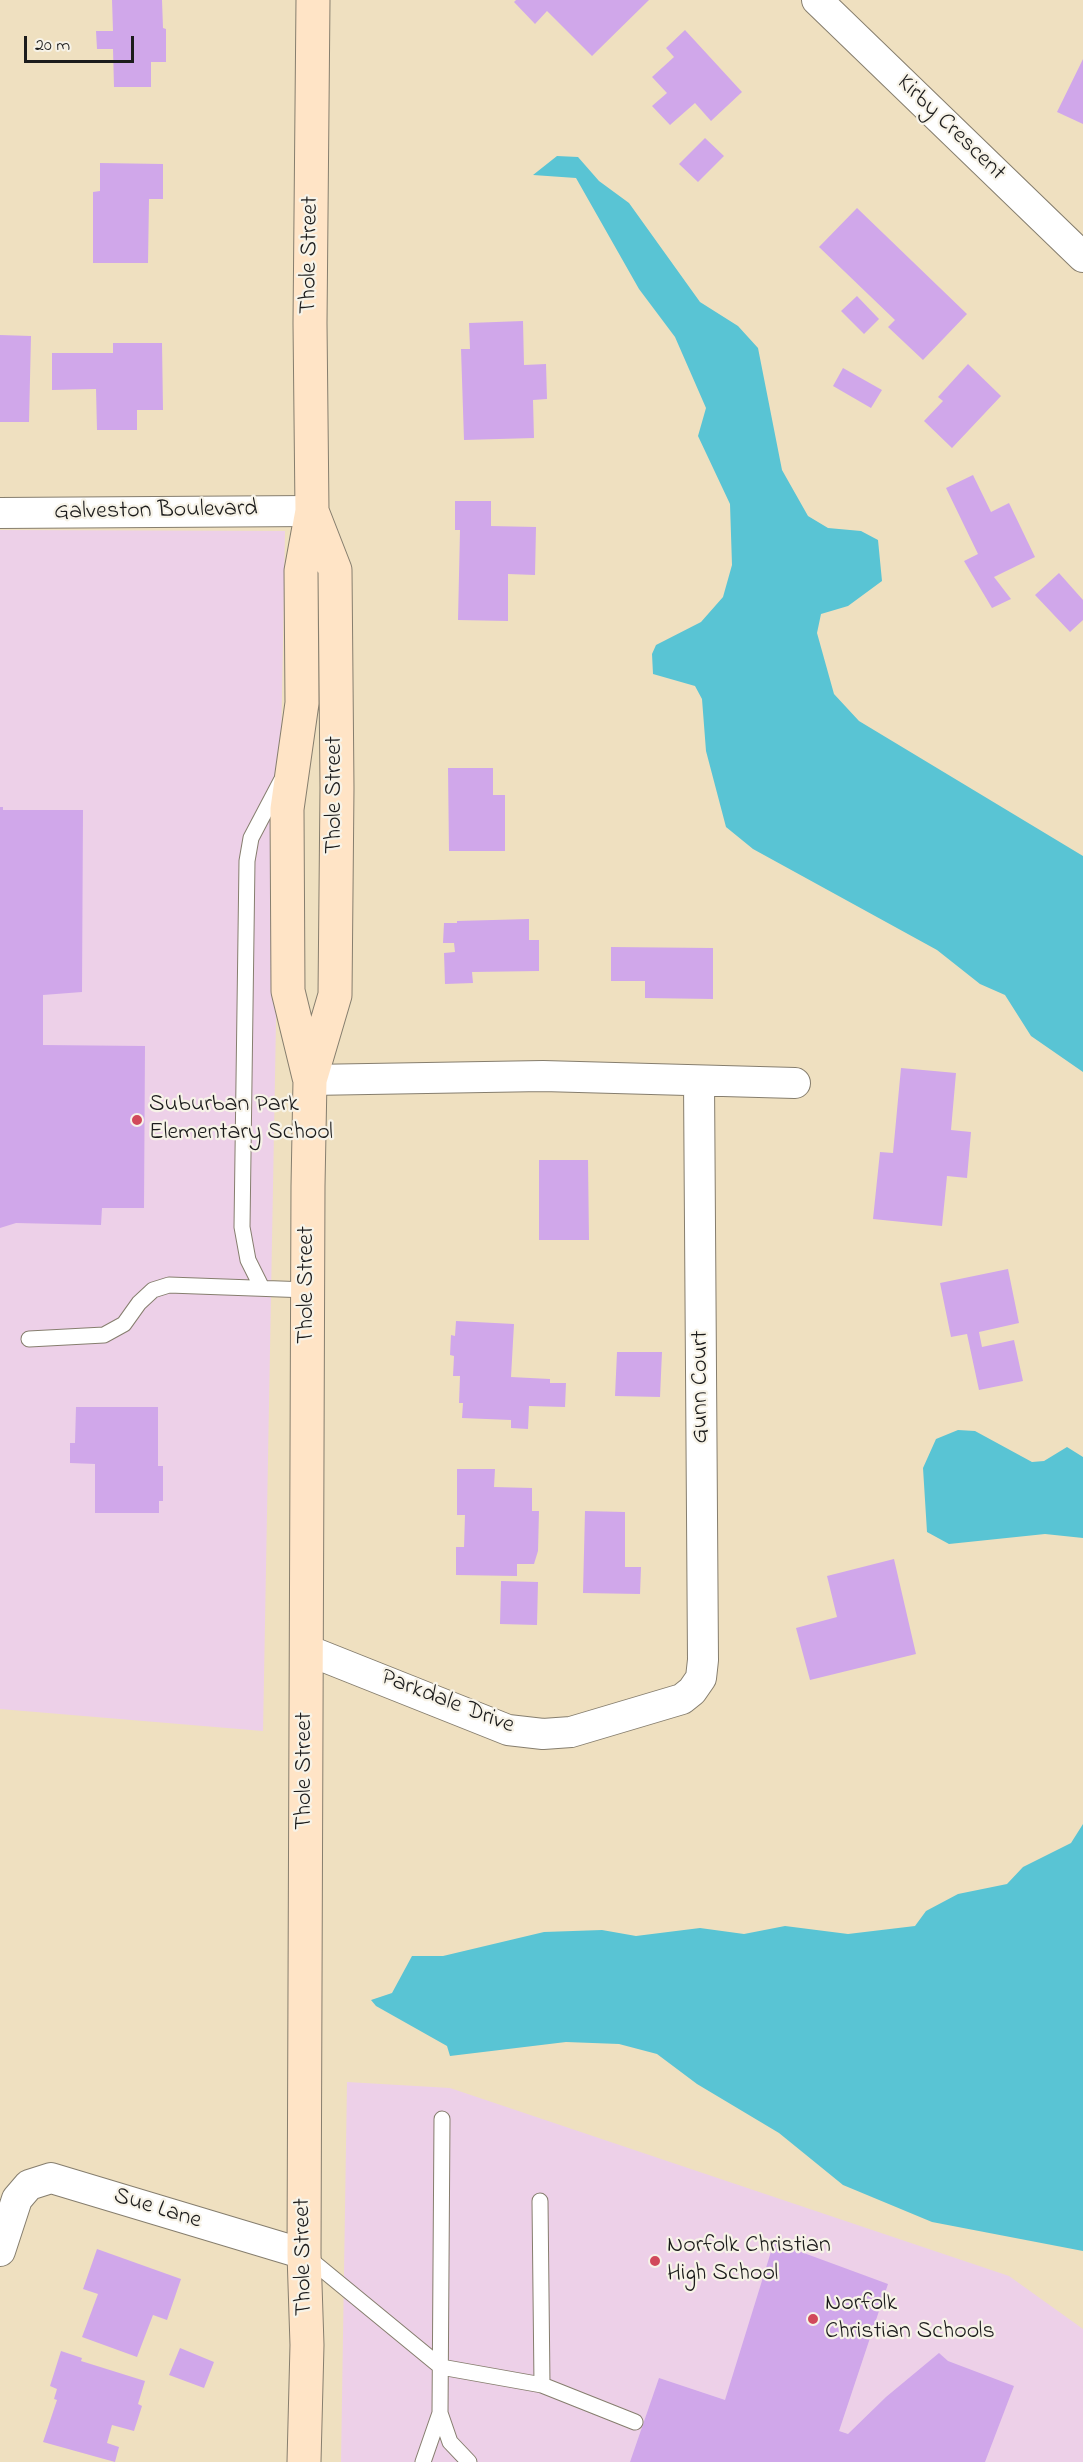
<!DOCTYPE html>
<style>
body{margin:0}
#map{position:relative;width:1083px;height:2462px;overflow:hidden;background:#efe0c0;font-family:"Indie Flower",sans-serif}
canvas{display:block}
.scale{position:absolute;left:24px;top:36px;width:110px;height:27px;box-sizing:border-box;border:3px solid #1c1c1c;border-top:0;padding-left:8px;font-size:18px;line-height:21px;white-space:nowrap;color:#1c1c1c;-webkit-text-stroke:4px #f7f3e8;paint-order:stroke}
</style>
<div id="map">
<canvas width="1083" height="2462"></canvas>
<div class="scale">20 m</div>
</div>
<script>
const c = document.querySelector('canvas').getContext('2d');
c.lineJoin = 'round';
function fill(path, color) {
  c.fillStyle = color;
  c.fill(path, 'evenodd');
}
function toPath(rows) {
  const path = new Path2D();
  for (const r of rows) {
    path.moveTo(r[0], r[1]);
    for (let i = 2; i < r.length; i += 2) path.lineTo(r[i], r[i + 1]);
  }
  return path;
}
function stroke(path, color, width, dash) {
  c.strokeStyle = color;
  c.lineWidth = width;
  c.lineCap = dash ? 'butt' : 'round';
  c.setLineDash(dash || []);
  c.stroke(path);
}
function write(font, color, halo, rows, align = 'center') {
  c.font = font + ' "Indie Flower",sans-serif';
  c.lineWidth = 4.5;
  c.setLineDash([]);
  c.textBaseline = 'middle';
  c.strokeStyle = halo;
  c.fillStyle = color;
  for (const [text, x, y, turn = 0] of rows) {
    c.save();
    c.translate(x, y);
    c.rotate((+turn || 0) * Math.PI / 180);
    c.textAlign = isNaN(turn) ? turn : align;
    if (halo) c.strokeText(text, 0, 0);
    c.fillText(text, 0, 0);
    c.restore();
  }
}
const built = toPath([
 [0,530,285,531,263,1731,0,1709],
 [347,2082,450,2088,1009,2276,1083,2329,1083,2462,341,2462]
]);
const water = toPath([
 [557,156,578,157,599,181,629,203,700,302,738,326,758,348,782,470,808,516,828,528,861,531,878,540,882,581,848,606,821,614,817,633,834,694,859,721,1083,856,1083,1072,1031,1036,1005,995,980,984,937,950,753,849,726,827,706,751,702,699,695,686,653,674,652,654,656,645,701,622,723,597,732,565,730,504,698,436,706,408,675,337,639,289,576,178,533,175],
 [958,1430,975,1431,1032,1462,1044,1461,1067,1447,1083,1457,1083,1538,1045,1534,949,1544,927,1532,923,1468,936,1439],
 [1083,1824,1083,2251,932,2222,843,2185,779,2133,697,2084,657,2054,619,2044,566,2042,450,2056,447,2046,376,2006,371,2000,392,1993,412,1956,443,1956,544,1932,602,1930,636,1936,700,1928,744,1934,785,1926,848,1934,915,1926,926,1911,958,1894,1007,1884,1023,1867,1071,1843]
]);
const building = toPath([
 [112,0,162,0,163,28,166,29,166,62,151,62,151,87,114,87,113,49,97,49,96,31,113,31],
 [516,0,649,0,592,56,547,11,535,24,514,2],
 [685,30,742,92,711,121,695,103,670,125,652,106,667,93,652,77,674,57,666,48],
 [1083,59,1083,124,1057,112],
 [705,138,724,156,698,182,679,164],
 [100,163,163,164,163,199,149,199,148,263,93,263,93,192,100,191],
 [857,208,967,314,923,360,888,327,895,320,819,247],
 [857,296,879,319,864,334,841,311],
 [523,321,524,365,546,364,547,399,533,400,534,438,464,440,461,349,470,349,469,323],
 [0,335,31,336,29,422,0,422],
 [113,343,162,343,163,410,137,410,137,430,97,430,96,389,52,390,52,353,113,353],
 [968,364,1001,396,952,448,924,421,943,401,938,397],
 [843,368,882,390,871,408,833,386],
 [973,475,991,512,1009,503,1035,557,994,577,1011,599,992,608,964,561,978,554,946,488],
 [455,501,491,501,491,526,536,527,535,575,508,574,508,621,458,620,460,530,455,530],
 [1059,573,1083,600,1083,620,1070,632,1035,595],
 [448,768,493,768,493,795,505,795,505,851,449,851],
 [0,807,3,807,3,810,83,810,82,992,43,995,43,1045,145,1046,144,1208,102,1208,101,1225,16,1223,0,1228],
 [529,919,529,940,539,940,539,971,472,972,473,983,445,984,444,953,455,952,454,943,443,943,444,923,457,923,457,921],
 [611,947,713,948,713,999,645,998,645,981,611,981],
 [901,1068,956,1073,951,1130,971,1132,967,1178,947,1176,942,1226,873,1219,880,1152,893,1153],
 [539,1160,588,1160,589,1240,539,1240],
 [1008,1269,1019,1323,979,1332,982,1347,1014,1340,1023,1381,979,1390,967,1334,951,1337,940,1283],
 [456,1321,514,1324,511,1377,550,1379,550,1383,566,1383,565,1407,529,1406,528,1429,511,1428,511,1420,462,1418,463,1403,459,1403,460,1376,453,1376,454,1356,450,1355,451,1335,455,1336],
 [617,1352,662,1352,660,1397,615,1396],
 [76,1407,158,1407,158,1466,163,1466,163,1501,159,1501,159,1513,95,1513,95,1464,70,1463,70,1443,75,1443],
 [457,1469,495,1469,494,1487,532,1488,532,1511,539,1511,538,1551,534,1564,517,1564,517,1576,456,1575,456,1547,464,1547,465,1515,457,1515],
 [585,1511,625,1512,625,1567,641,1567,640,1594,583,1593],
 [894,1559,916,1654,810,1680,796,1628,837,1617,827,1576],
 [501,1581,538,1582,537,1625,500,1624],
 [774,2242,888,2284,839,2431,848,2434,886,2397,939,2353,948,2361,1014,2386,985,2462,630,2462,659,2378,725,2400],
 [97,2249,181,2279,167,2320,153,2315,137,2357,82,2337,98,2294,83,2289],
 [180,2348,214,2362,204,2388,169,2375],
 [61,2351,82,2358,81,2361,145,2381,138,2404,142,2406,134,2431,112,2425,107,2443,119,2447,115,2462,43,2442,57,2400,54,2399,57,2389,50,2386]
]);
const lane = toPath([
 [262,1288,248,1260,242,1227,247,861,251,838,281,781],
 [29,1339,104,1335,124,1324,139,1303,153,1290,169,1285,308,1290],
 [442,2119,440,2413,450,2442,469,2462],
 [540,2201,542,2385],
 [306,2256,441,2367,542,2385,635,2422],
 [423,2462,440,2413]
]);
const street = toPath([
 [817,0,1083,257],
 [0,513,312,511],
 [310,1080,543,1076,795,1083],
 [307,1650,508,1730,543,1734,571,1732,682,1699,692,1691,701,1678,703,1660,699,1081],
 [0,2251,17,2199,29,2185,51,2178,304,2254]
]);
const secondary = toPath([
 [309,1077,288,991,287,809,302,703,301,571,312,511,310,323,313,0],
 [304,2462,307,2345,304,2254,308,1186,310,1080,335,995,337,788,335,570,312,511]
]);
const markers = [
 [137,1120,6,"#d1495b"],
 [655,2261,6,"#d1495b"],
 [813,2319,6,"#d1495b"]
];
const streetNames = [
 ["Kirby Crescent",950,129,44],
 ["Thole Street",311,255,-89],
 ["Galveston Boulevard",156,512,-1],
 ["Thole Street",336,795,-90],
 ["Thole Street",308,1285,-90],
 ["Gunn Court",702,1387,-90],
 ["Parkdale Drive",447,1703,21],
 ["Thole Street",306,1771,-90],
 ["Sue Lane",157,2210,17],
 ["Thole Street",305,2257,-91]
];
const poiNames = [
 ["Suburban Park",149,1106],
 ["Elementary School",149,1134],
 ["Norfolk Christian",667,2247],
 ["High School",667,2275],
 ["Norfolk",825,2305],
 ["Christian Schools",825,2333]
];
fill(built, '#edd0e8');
fill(water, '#59c4d4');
fill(building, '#d0a7ea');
stroke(lane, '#867e6e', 17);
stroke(street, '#867e6e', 32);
stroke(secondary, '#867e6e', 35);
stroke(lane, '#fff', 15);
stroke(street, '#fff', 30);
stroke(secondary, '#ffe4c6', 33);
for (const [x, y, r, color] of markers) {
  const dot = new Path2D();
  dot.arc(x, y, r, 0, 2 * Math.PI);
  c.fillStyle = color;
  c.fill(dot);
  stroke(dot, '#f7f3e8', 2);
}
write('24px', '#1c1c1c', '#f7f3e8', streetNames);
write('24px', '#1c1c1c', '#f7f3e8', poiNames, 'left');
</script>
